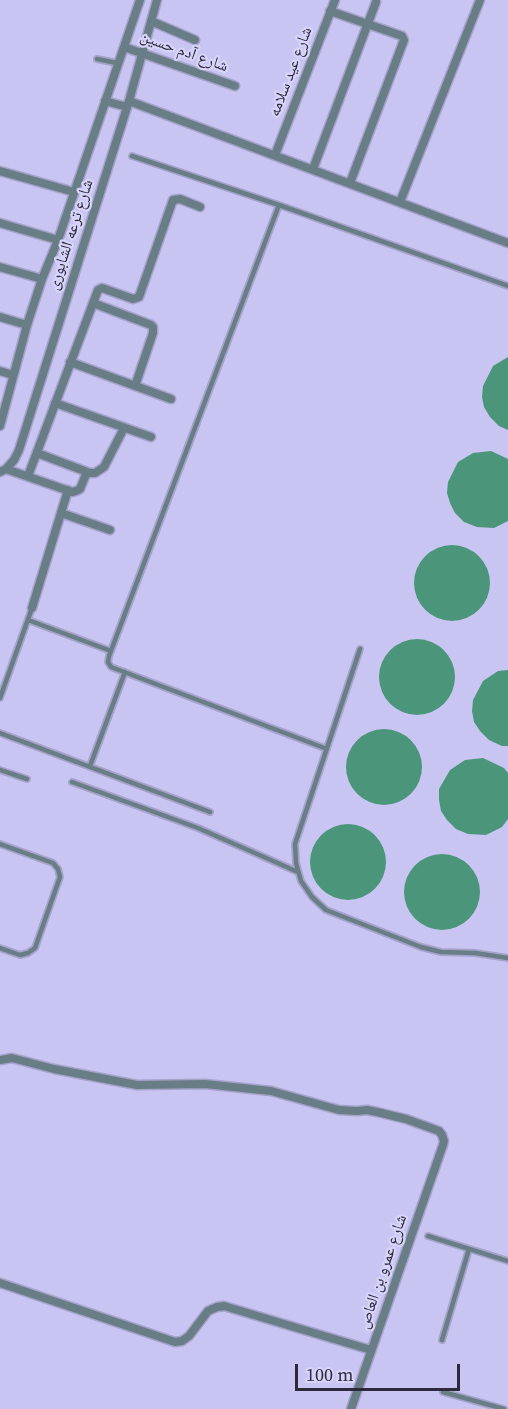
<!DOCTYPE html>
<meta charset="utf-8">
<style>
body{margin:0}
#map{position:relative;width:508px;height:1409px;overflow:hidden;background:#c8c5f2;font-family:"Source Serif 4",serif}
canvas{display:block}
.scale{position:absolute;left:295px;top:1364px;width:165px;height:27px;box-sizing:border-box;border:3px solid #2b293b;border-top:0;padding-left:8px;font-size:18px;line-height:21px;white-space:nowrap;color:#2b293b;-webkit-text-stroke:4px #d6d4f8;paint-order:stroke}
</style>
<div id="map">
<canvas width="508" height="1409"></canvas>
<div class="scale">100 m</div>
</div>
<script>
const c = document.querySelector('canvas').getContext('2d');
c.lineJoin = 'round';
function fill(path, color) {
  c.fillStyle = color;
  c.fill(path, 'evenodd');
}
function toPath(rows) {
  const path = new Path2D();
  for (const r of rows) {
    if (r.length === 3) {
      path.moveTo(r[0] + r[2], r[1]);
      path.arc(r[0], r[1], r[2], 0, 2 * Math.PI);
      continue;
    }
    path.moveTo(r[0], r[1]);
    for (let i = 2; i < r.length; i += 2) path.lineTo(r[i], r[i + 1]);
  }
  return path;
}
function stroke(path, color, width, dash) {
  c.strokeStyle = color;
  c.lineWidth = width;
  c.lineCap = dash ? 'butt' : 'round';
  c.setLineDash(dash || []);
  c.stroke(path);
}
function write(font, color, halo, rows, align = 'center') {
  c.font = font + ' "Source Serif 4","Noto Naskh Arabic",serif';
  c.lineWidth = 4.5;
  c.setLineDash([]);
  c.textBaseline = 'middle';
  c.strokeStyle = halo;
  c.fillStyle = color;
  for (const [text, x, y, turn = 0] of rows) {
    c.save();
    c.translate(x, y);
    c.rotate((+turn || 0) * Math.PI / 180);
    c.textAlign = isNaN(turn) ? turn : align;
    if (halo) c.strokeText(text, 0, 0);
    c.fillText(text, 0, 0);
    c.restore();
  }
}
const water = toPath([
 [508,357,508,430,499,426,490,417,484,407,482,397,483,386,493,366],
 [491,451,508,459,508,521,494,528,477,527,464,522,455,513,450,503,447,493,448,482,458,462,473,453],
 [452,583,38],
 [417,677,38],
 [508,670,508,746,502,746,489,740,480,731,474,722,472,711,473,700,483,681,498,671],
 [384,767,38],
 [483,758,504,768,508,773,508,819,502,827,486,835,468,834,456,829,447,820,441,811,439,800,439,789,450,770,465,760],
 [348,862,38],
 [442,892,38]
]);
const service = toPath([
 [97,59,117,63],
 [132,156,279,205,508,286],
 [279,205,109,656,108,662,111,667,327,749],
 [28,620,111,651],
 [360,649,295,844,296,863,301,881,312,897,326,910,421,947,441,952,475,953,508,958],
 [0,698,32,608],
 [0,733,210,812],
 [90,766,125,672],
 [0,770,27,779],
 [72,782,198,828,298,872],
 [0,844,53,863,58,869,60,877,35,948,28,953,20,955,0,948],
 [428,1236,508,1261],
 [442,1340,469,1249],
 [443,1392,504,1409]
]);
const minor = toPath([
 [330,11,402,36,404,40,350,183],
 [151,21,195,40],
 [124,47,235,86],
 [105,101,127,107],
 [129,101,508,243],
 [275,155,335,0],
 [313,169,376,2],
 [0,171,74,192],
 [400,202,480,0],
 [0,223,58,240],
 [0,267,42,279],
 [93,303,151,325,153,327,153,333,135,386],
 [0,317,27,325],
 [70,362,171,399],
 [0,371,13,375],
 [55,403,151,437],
 [0,426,27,325,42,279,58,240,140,0],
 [37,453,90,473,95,473,104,467,124,428],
 [6,469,72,492,76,491,80,489,87,472],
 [0,472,6,469,14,460,19,450,129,101,157,0],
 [28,476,98,290,102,288,133,299,139,297,173,200,180,199,200,207],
 [61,513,110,530],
 [32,608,68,490],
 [0,1060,12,1058,54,1069,137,1085,205,1084,271,1091,339,1110,357,1111,367,1110,377,1112,406,1119,439,1131,442,1135,444,1141,443,1145,351,1409],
 [0,1283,175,1342,182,1341,189,1336,208,1311,217,1307,224,1306,371,1350]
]);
const streetNames = [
 ["شارع آدم حسين",184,52,20],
 ["شارع عيد سلامه",291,72,-69],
 ["شارع ترعه الشابورى",71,235,-72],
 ["شارع عمرو بن العاص",383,1272,-71]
];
fill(water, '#4b967b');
stroke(service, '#a5a3ca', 8);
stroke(minor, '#a5a3ca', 11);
stroke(service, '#697d87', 4.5);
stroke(minor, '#697d87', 8);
write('16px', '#2b293b', '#d6d4f8', streetNames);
</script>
